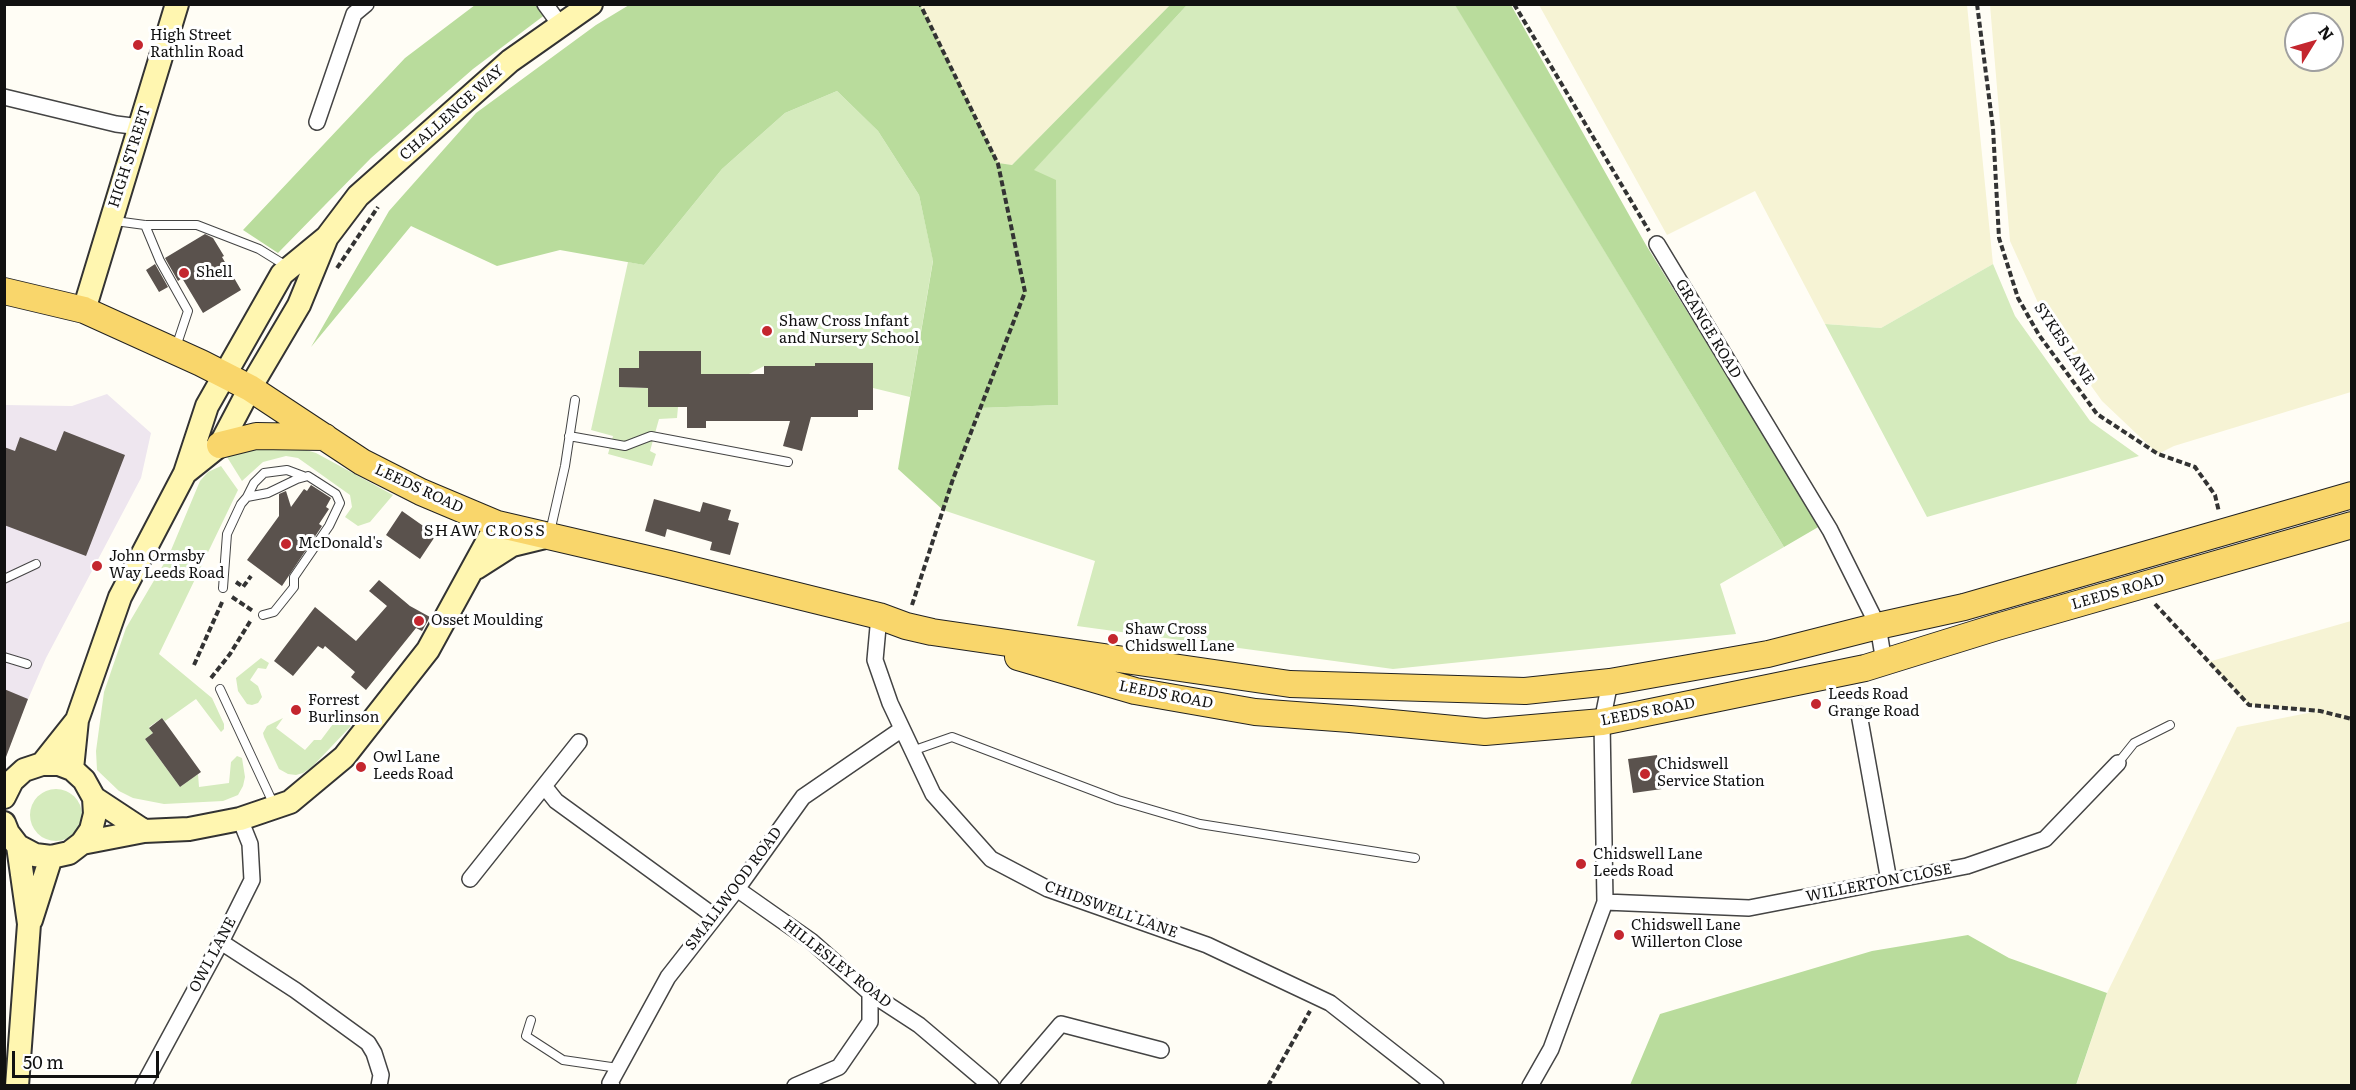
<!DOCTYPE html>
<style>
body{margin:0}
#map{position:relative;width:2356px;height:1090px;overflow:hidden;background:#fffdf5;font-family:Literata,serif}
canvas{display:block}
.frame{position:absolute;inset:0;border:6px solid #111;pointer-events:none}
.north{position:absolute;left:2284px;top:12px;width:60px;height:60px;box-sizing:border-box;background:#fff;border:2px solid #a0a0a0;border-radius:50%;rotate:53deg;font-size:16px;font-weight:700;line-height:24px;text-align:center;color:#111}
.north::after{content:'';display:block;margin:auto;width:21px;height:27px;background:#c4262e;clip-path:polygon(50% 0,100% 100%,50% 72%,0 100%)}
.scale{position:absolute;left:12px;top:1051px;width:147px;height:27px;box-sizing:border-box;border:3px solid #111;border-top:0;padding-left:8px;font-size:18px;line-height:21px;white-space:nowrap;color:#111;-webkit-text-stroke:4px #fff;paint-order:stroke}
</style>
<div id="map">
<canvas width="2356" height="1090"></canvas>
<div class="frame"></div>
<div class="north">N</div>
<div class="scale">50 m</div>
</div>
<script>
const c = document.querySelector('canvas').getContext('2d');
c.lineJoin = 'round';
function fill(path, color) {
  c.fillStyle = color;
  c.fill(path, 'evenodd');
}
function toPath(rows) {
  const path = new Path2D();
  for (const r of rows) {
    if (r.length === 3) {
      path.moveTo(r[0] + r[2], r[1]);
      path.arc(r[0], r[1], r[2], 0, 2 * Math.PI);
      continue;
    }
    path.moveTo(r[0], r[1]);
    for (let i = 2; i < r.length; i += 2) path.lineTo(r[i], r[i + 1]);
  }
  return path;
}
function stroke(path, color, width, dash) {
  c.strokeStyle = color;
  c.lineWidth = width;
  c.lineCap = dash ? 'butt' : 'round';
  c.setLineDash(dash || []);
  c.stroke(path);
}
function write(font, color, halo, rows, align = 'center') {
  c.font = font + ' Literata,serif';
  c.lineWidth = 6;
  c.setLineDash([]);
  c.textBaseline = 'middle';
  c.strokeStyle = halo;
  c.fillStyle = color;
  for (const [text, x, y, turn = 0] of rows) {
    c.save();
    c.translate(x, y);
    c.rotate((+turn || 0) * Math.PI / 180);
    c.textAlign = isNaN(turn) ? turn : align;
    if (halo) c.strokeText(text, 0, 0);
    c.fillText(text, 0, 0);
    c.restore();
  }
}
const industrial = toPath([
 [107,394,151,433,141,478,46,658,12,736,5,760,5,405,72,406]
]);
const farmland = toPath([
 [920,5,1170,5,1012,165,998,164],
 [1539,5,1967,5,1993,264,1881,328,1825,324,1755,191,1667,235],
 [1990,5,2351,5,2351,392,2174,446,2158,454,2102,401,2049,327,2010,241],
 [2296,24,2332,24,2332,60,2296,60],
 [2351,621,2351,1085,2076,1086,2107,993,2237,727,2318,711,2249,705,2208,662]
]);
const green = toPath([
 [1455,4,1784,547,1720,584,1736,634,1393,669,1077,626,1095,561,943,510,980,408,1058,405,1033,170,1187,5],
 [837,91,878,131,919,195,933,260,910,397,873,388,872,363,816,363,815,366,764,366,749,374,701,379,701,351,639,351,639,368,619,368,619,387,648,388,648,407,678,407,677,418,659,419,650,451,656,454,652,466,608,454,613,436,591,430,628,262,644,265,722,169,785,113],
 [1993,264,2015,316,2090,421,2139,456,1927,517,1825,324,1881,328],
 [293,446,316,453,393,495,370,522,358,526,345,517,352,507,350,495,298,458,286,456,263,462,242,481,227,457,237,449],
 [221,466,238,490,159,654,212,698,224,724,224,729,221,732,196,699,165,721,162,718,149,727,153,733,145,739,180,787,198,774,199,787,229,783,231,762,237,756,242,758,245,777,243,786,238,795,223,801,164,804,133,798,119,791,97,770,96,751,104,692,126,628,169,555,200,481,208,472],
 [261,658,269,663,266,669,258,668,250,680,258,686,262,697,258,703,252,705,247,704,238,691,236,678],
 [339,716,351,726,312,767,303,773,296,775,288,774,279,769,264,737,263,733,267,726,283,718,276,728,305,750,314,740,321,740],
 [56,815,26]
]);
const forest = toPath([
 [475,5,558,5,473,69,371,158,278,253,243,230,405,58],
 [629,5,920,5,998,163,1012,165,1170,5,1187,5,1034,170,1056,180,1058,405,980,408,943,510,898,469,933,261,919,195,878,131,837,91,785,113,722,169,644,265,560,250,497,266,411,226,311,347,389,211,476,113,596,25],
 [1455,5,1511,5,1646,245,1820,526,1784,547],
 [1968,935,2009,958,2107,993,2076,1085,1630,1085,1660,1014,1872,951]
]);
const building = toPath([
 [205,234,213,238,224,256,222,257,241,290,203,313,182,278,178,281,165,258],
 [155,264,168,287,159,292,146,270],
 [639,351,701,351,701,374,764,374,764,366,815,366,815,363,873,363,873,410,858,410,858,417,811,417,802,451,783,446,790,421,706,421,706,428,687,428,687,407,648,407,648,388,619,387,619,368,639,368],
 [64,431,125,455,86,556,4,525,4,447,15,451,20,437,56,451],
 [311,485,331,498,326,507,329,509,319,524,322,526,282,586,247,560,279,516,279,494,286,491,291,507,304,489,307,491],
 [654,499,700,512,703,502,731,510,728,520,739,523,730,555,710,550,712,542,667,529,665,537,645,531],
 [402,511,436,535,420,559,386,535],
 [379,580,410,606,430,617,422,631,416,628,366,690,351,677,355,672,325,646,323,649,318,646,293,676,274,661,315,607,356,641,387,606,369,591],
 [4,689,28,699,6,757,4,757],
 [162,718,201,772,180,787,145,739,153,733,149,728],
 [1657,755,1662,789,1633,793,1628,759]
]);
const path = toPath([
 [1514,4,1649,231],
 [1977,4,1993,128,1999,238,2018,298,2039,335,2097,414,2158,454,2195,467,2215,495,2219,512],
 [337,268,378,207],
 [236,582,243,587,251,576],
 [232,597,253,611],
 [2155,604,2249,705,2320,711,2352,719],
 [912,605,953,479,1025,292,998,164,920,4],
 [194,665,223,600],
 [211,678,230,654,251,620],
 [1268,1086,1310,1011]
]);
const lane = toPath([
 [115,221,145,225,197,225,259,249,288,267],
 [145,225,160,261,188,311,176,347],
 [569,436,625,446,651,436,788,462],
 [247,497,254,483,264,473,287,470,303,476],
 [550,532,565,466,575,400],
 [4,579,36,564],
 [223,588,227,534,241,504,247,497,268,493,297,479,308,476,336,494,340,503,329,526,294,577,294,587,274,612,263,615],
 [4,657,27,664],
 [220,689,274,805],
 [912,751,952,737,1118,800,1200,824,1415,858],
 [2118,763,2134,743,2170,725],
 [531,1020,526,1036,563,1060,618,1068]
]);
const street = toPath([
 [545,4,561,26],
 [4,97,116,124,140,127],
 [317,122,354,14,366,4],
 [1657,244,1830,530,1878,626,1884,662],
 [879,616,875,660,890,703,933,794,991,859,1048,889,1207,945,1330,1003,1436,1086],
 [1859,714,1889,881],
 [544,786,556,801,714,916],
 [470,879,579,742],
 [737,889,811,941,870,993,919,1025,991,1086],
 [1605,902,1749,908,1967,866,2045,839,2118,763],
 [221,942,295,990,368,1043,374,1053,381,1075,379,1086],
 [143,1086,221,942,252,880,250,844,240,819],
 [612,1086,610,1083,668,977,737,889,803,797,902,729],
 [795,1086,839,1067,870,1022,870,993],
 [1008,1086,1061,1024,1161,1050],
 [1530,1086,1551,1049,1605,902,1602,722,1610,682]
]);
const secondary = toPath([
 [84,310,177,4],
 [185,473,220,445,250,388,299,305,326,239],
 [476,568,512,545,549,536],
 [42,764,77,720],
 [72,769,77,720,120,597,185,473,207,406,282,274,327,237,358,196,510,61,591,4],
 [4,797,12,781,24,770,42,764,59,764,72,769,84,780,94,798,95,814,91,830,82,843,69,853,51,857,35,855,18,846,8,833,4,823],
 [94,798,144,831],
 [82,843,144,831,189,829,240,819,290,802,344,757,428,650,497,524],
 [31,920,51,857],
 [17,1086,29,924,18,846]
]);
const primary = toPath([
 [4,291,84,310,201,363,250,388,362,462,421,492,497,524,669,564,879,616,906,626,932,632,1290,684,1525,691,1610,682,1768,654,1878,626,1964,607,2352,495],
 [220,445,256,436,325,437],
 [1018,657,1135,691,1255,712,1350,719,1485,732,1602,722,1865,668,1997,627,2352,525]
]);
const markers = [
 [138,45,6,"#c4262e"],
 [184,273,6,"#c4262e"],
 [767,331,6,"#c4262e"],
 [286,544,6,"#c4262e"],
 [97,566,6,"#c4262e"],
 [419,621,6,"#c4262e"],
 [1113,639,6,"#c4262e"],
 [1816,704,6,"#c4262e"],
 [296,710,6,"#c4262e"],
 [361,767,6,"#c4262e"],
 [1645,774,6,"#c4262e"],
 [1581,864,6,"#c4262e"],
 [1619,935,6,"#c4262e"]
];
const poiNames = [
 ["High Street",150,36],
 ["Rathlin Road",150,53],
 ["Shell",196,273],
 ["Shaw Cross Infant",779,322],
 ["and Nursery School",779,339],
 ["McDonald's",298,544],
 ["John Ormsby",109,557],
 ["Way Leeds Road",109,574],
 ["Osset Moulding",431,621],
 ["Shaw Cross",1125,630],
 ["Chidswell Lane",1125,647],
 ["Leeds Road",1828,695],
 ["Grange Road",1828,712],
 ["Forrest",308,701],
 ["Burlinson",308,718],
 ["Owl Lane",373,758],
 ["Leeds Road",373,775],
 ["Chidswell",1657,765],
 ["Service Station",1657,782],
 ["Chidswell Lane",1593,855],
 ["Leeds Road",1593,872],
 ["Chidswell Lane",1631,926],
 ["Willerton Close",1631,943]
];
const streetNames = [
 ["CHALLENGE WAY",452,113,-42],
 ["HIGH STREET",130,157,-72],
 ["GRANGE ROAD",1708,329,59],
 ["SYKES LANE",2064,344,56],
 ["LEEDS ROAD",419,489,25],
 ["LEEDS ROAD",2118,592,-16],
 ["LEEDS ROAD",1166,695,11],
 ["LEEDS ROAD",1648,712,-11],
 ["WILLERTON CLOSE",1879,883,-11],
 ["SMALLWOOD ROAD",734,889,-53],
 ["CHIDSWELL LANE",1111,910,20],
 ["OWL LANE",213,955,-62],
 ["HILLESLEY ROAD",837,964,38]
];
const neighbourhoodNames = [
 ["SHAW CROSS",485,531]
];
fill(industrial, '#eee6ef');
fill(farmland, '#f6f3d4');
fill(green, '#d5ebbd');
fill(forest, '#b9dc9c');
fill(building, '#5a524d');
stroke(lane, '#444', 10);
stroke(street, '#444', 18);
stroke(secondary, '#333', 26);
stroke(primary, '#222', 28);
stroke(path, '#333', 4, [6, 3]);
stroke(lane, '#fff', 8);
stroke(street, '#fff', 15);
stroke(secondary, '#fff6b0', 22);
stroke(primary, '#f9d66b', 26);
for (const [x, y, r, color] of markers) {
  const dot = new Path2D();
  dot.arc(x, y, r, 0, 2 * Math.PI);
  c.fillStyle = color;
  c.fill(dot);
  stroke(dot, '#fff', 2);
}
write('15px', '#111', '#fff', poiNames, 'left');
write('15px', '#111', '#fff', streetNames);
c.letterSpacing = '1.5px';
write('16px', '#111', '#fff', neighbourhoodNames);
c.letterSpacing = '0px';
</script>
